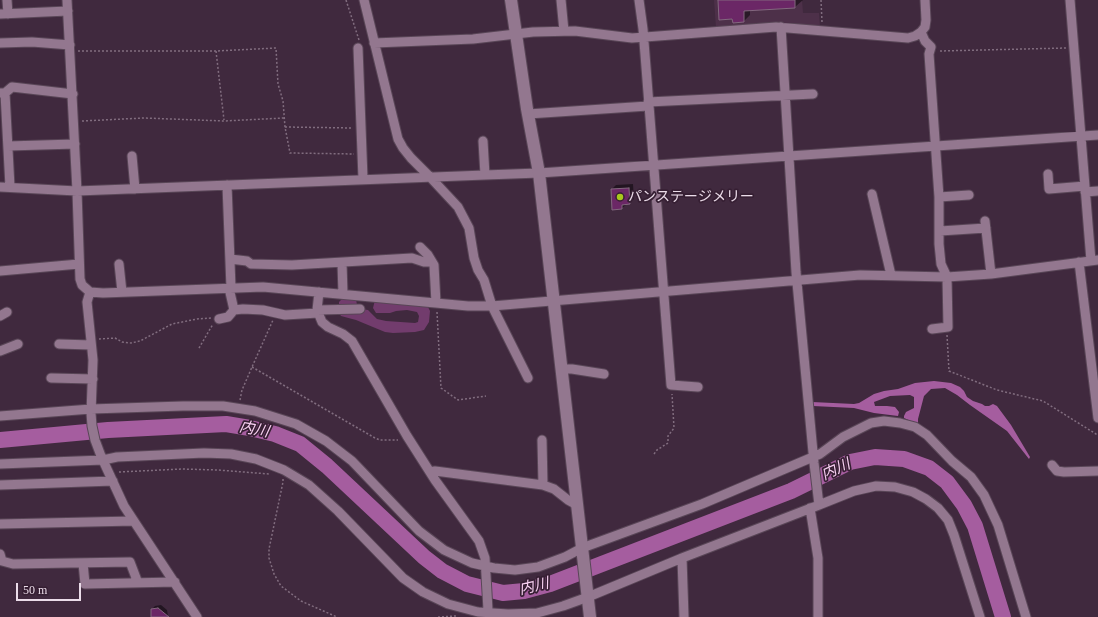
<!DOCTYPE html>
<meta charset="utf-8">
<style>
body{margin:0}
#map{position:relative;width:1098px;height:617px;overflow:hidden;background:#40293e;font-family:"Times New Roman",serif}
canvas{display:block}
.scale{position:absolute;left:16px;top:583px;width:65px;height:18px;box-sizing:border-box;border:2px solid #ebdce9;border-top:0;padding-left:5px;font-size:12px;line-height:14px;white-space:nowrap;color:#ebdce9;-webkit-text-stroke:3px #361f33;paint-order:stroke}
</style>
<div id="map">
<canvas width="1098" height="617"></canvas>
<div class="scale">50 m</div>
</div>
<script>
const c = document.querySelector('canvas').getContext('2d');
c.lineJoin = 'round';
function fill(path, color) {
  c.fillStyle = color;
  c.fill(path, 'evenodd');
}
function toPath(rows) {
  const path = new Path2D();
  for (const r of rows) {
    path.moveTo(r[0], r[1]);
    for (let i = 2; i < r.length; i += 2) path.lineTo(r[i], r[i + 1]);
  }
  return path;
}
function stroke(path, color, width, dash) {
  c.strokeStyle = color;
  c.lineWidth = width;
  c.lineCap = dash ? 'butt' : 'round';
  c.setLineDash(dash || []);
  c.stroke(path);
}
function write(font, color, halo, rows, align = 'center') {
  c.font = font + ' "Times New Roman","Noto Sans JP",serif';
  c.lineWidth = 3.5;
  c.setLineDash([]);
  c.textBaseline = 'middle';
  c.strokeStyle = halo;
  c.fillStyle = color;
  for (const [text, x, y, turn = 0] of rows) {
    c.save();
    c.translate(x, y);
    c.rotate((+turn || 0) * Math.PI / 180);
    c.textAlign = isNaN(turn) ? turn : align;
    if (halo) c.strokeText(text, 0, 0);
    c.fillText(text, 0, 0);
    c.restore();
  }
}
const built = toPath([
 [714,0,802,0,803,13,819,13,820,27,716,28]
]);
const green = toPath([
 [343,298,356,299,357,305,362,309,368,310,377,319,386,321,415,323,418,322,419,316,417,312,407,310,396,311,390,313,376,313,373,308,375,300,428,307,430,311,429,322,424,330,415,332,393,333,385,332,356,320,341,316,339,313,339,302]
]);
const water = toPath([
 [934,381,951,383,960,387,964,391,967,397,973,401,982,404,985,406,989,406,993,404,997,406,1011,425,1030,457,1029,459,1007,431,970,405,957,395,945,388,931,389,924,396,918,419,918,424,917,424,904,418,904,416,906,412,914,408,914,397,910,395,890,396,874,402,875,406,887,406,895,407,899,412,898,416,874,413,854,408,813,406,812,402,854,404,859,403,874,394,884,391,898,389,915,383]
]);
const shadow = toPath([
 [719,0,803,0,795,7,750,10,750,15,744,21,734,22,733,18],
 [633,184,634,199,622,208,612,189,616,185],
 [161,605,167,610,168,616,167,617,152,617,152,609,155,606]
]);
const river = toPath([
 [0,440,108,430,226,424,250,428,275,434,300,444,327,466,424,557,442,571,467,584,503,593,524,591,550,584,791,491,850,462,875,457,904,459,929,468,947,482,964,505,975,526,1003,617]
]);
const building = toPath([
 [718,0,795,0,795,8,744,11,744,22,733,23,732,19,719,20,718,0],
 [629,188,630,204,622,205,622,209,612,210,611,189,629,188],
 [158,608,169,617,151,617,151,609,158,608]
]);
const path = toPath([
 [346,0,359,40],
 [821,0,822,22],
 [78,51,216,51,276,48,278,84,283,101,285,127,290,153,354,154],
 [216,51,224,120],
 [940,51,1066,48],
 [82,121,144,118,224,121,284,118],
 [285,127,353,128],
 [437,312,441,388,458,400,486,396],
 [947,335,949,371,997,390,1043,401,1096,434,1098,434],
 [99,339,115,338,122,342,131,343,140,341,172,324,197,319,211,318],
 [199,348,213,324],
 [252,367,375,438,380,440,398,440],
 [240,400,242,390,252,367,273,320],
 [654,454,657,450,668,443,668,436,674,428,672,394],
 [119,472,182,469,218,470,269,474],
 [283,479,283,482,269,549,269,558,274,574,281,586,301,601,337,617],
 [438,617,456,616]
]);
const minor = toPath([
 [7,0,8,14],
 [67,0,77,191,80,279,82,285,90,292,103,293,263,287,468,306,492,306,860,275,947,277,991,274,1098,260],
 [364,0,398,139,403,148,411,158,431,178,458,207,469,228,474,258,478,270,484,280,492,306,528,378],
 [561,0,564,31],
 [639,0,643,29,671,385,698,387],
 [1070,0,1091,261],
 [0,14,68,11],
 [921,32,925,41,931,47,929,54,939,197,939,244,941,264,947,277,948,327,932,329],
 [0,43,32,42,70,45],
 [374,43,473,39,533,32,575,31,632,38,776,27,908,38,915,36,921,32,925,27,926,20,925,0],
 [358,48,363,179],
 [0,93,5,93,12,87,73,94],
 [5,93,10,187],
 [648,102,813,94],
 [528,114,648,106],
 [483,141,485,175],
 [8,146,75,144],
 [132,156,135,189],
 [1048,174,1049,189,1085,186],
 [227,185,231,288],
 [0,187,77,191,485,175,539,173,1098,135],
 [1085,192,1098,191],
 [872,194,891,275],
 [939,197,969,195],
 [985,221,991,274],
 [940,231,986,228],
 [420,247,428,255,434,265,436,303],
 [230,259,247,261,251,264,292,265,412,258,424,262,431,262],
 [1079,262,1098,418],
 [342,263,343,294],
 [119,264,122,292],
 [0,271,79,264],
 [229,288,234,310],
 [90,292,87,302,93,360,91,413,92,426,95,440,101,456,124,506,197,617],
 [319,292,317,310,322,322,328,327,343,334,352,341,407,436,435,480,479,541,485,558,488,610,491,617],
 [317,310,360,309],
 [0,316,7,312],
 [219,319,228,317,234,310,243,309,263,310,285,315,318,313],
 [59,344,91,345],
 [0,351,18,344],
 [562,369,572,369,604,374],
 [51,378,93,379],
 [0,416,91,409,183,406,223,406,255,411,296,424,326,441,352,461,419,531,444,550,472,563,494,568,515,570,538,567,565,557,582,548,702,504,820,454,843,437,871,423,884,421,900,423,915,427,927,435,952,461,971,477,984,495,998,525,1026,617],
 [542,440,543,485],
 [0,464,103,460,117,457,204,453,231,454,256,459,284,470,309,485,338,511,403,578,423,592,448,604,478,612,508,614,537,613,563,606,588,597,682,558],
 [1052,465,1057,471,1064,472,1098,471],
 [430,472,435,471,543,485,554,489,568,500,577,505],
 [0,485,113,481],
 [819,505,854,491,876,486,895,487,913,492,926,499,938,508,948,520,954,535,980,617],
 [810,508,818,558,818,617],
 [0,524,134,521],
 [0,554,2,561,13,564,130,562,138,583],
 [83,563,85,584,175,582],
 [684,617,682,558,819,505,814,463,796,272,781,27]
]);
const tertiary = toPath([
 [511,0,527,109,539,173,590,617]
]);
const markers = [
 [620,197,4,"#a8c71c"]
];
const poiNames = [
 ["パンステージメリー",628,197]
];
const waterNames = [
 ["内川",254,430,11],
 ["内川",836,470,-24],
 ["内川",534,587,-13]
];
fill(built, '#4d3049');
fill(green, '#723c6d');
fill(water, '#a55d9f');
fill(shadow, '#0007');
stroke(river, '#a55d9f', 16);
fill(building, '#6b2766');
stroke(building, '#83687f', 1);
stroke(minor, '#594657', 11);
stroke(tertiary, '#594657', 14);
stroke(path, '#816d7f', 1.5, [2, 2]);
stroke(minor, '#93778f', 9);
stroke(tertiary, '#93778f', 12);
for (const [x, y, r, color] of markers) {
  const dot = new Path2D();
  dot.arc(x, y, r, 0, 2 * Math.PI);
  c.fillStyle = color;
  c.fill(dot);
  stroke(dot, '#361f33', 1.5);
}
write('14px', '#ebdce9', '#361f33', poiNames, 'left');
write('italic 15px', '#f8d0f2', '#361f33', waterNames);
</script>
